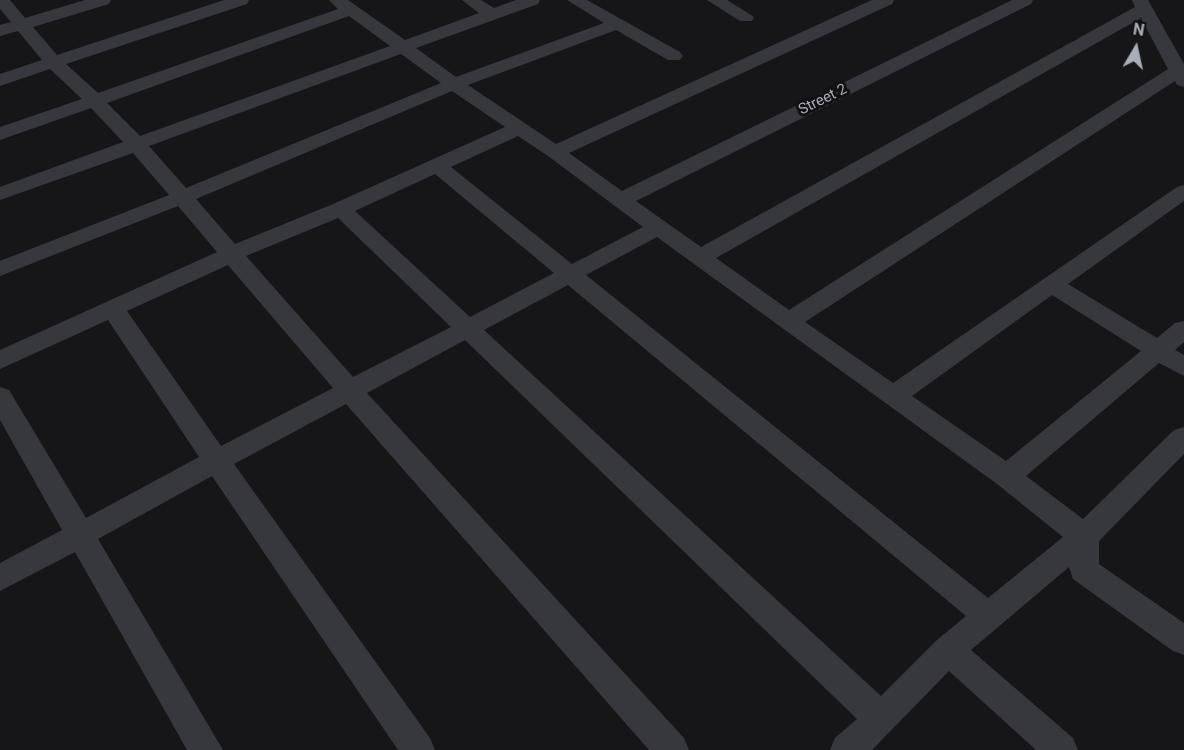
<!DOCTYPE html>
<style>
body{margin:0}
#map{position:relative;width:1184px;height:750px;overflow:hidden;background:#161618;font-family:Roboto,sans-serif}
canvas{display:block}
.north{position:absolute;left:1106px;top:18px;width:60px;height:60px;-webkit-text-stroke:4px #111113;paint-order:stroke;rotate:9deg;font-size:16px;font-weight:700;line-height:24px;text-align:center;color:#a8adb8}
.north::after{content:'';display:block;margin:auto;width:21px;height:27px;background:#a8adb8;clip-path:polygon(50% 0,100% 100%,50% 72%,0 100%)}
</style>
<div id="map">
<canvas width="1184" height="750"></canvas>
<div class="north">N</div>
</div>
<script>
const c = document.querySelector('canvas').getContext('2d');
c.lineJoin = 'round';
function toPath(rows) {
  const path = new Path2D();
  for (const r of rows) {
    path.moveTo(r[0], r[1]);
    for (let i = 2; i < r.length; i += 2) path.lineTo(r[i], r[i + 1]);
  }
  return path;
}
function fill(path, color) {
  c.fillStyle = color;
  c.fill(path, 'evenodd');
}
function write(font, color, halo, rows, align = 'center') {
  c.font = font + ' Roboto,sans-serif';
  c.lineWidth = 6;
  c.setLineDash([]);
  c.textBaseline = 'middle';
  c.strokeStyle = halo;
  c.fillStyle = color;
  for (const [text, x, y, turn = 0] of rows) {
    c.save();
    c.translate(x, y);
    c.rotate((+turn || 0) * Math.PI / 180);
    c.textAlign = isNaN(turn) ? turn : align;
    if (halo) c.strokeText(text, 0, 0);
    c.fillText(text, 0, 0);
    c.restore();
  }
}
const minor = toPath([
 [0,0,10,0,25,18,85,0,111,0,109,4,33,27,57,55,224,0,249,0,247,4,66,64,98,93,338,9,329,0,348,0,405,40,479,13,462,0,481,0,494,8,516,0,540,0,538,4,416,48,456,77,604,23,567,0,587,0,680,52,683,56,680,60,668,60,616,30,468,85,556,144,872,0,894,0,892,4,569,153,622,191,1012,0,1033,0,1031,4,636,201,701,247,1135,7,1132,0,1148,0,1184,64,1184,87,1177,85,1175,81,805,322,893,383,1177,187,1184,185,1184,201,1068,284,1157,338,1175,323,1184,321,1184,342,1175,350,1184,355,1184,376,1159,363,1026,476,1083,519,1174,430,1184,427,1184,454,1099,541,1099,564,1184,623,1184,655,1173,651,1073,579,1069,567,971,650,1073,738,1078,750,1036,750,949,671,872,750,830,750,835,738,857,719,465,340,367,393,684,738,689,750,649,750,346,404,234,464,430,738,435,750,398,750,212,476,98,539,223,750,187,750,75,552,0,591,0,563,62,530,0,420,0,387,9,390,86,518,199,457,108,320,0,369,0,350,217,252,178,206,0,276,0,261,169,195,133,153,0,200,0,187,123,142,91,108,0,140,0,127,82,99,50,69,0,86,0,74,42,60,18,31,0,36,0,25,11,22,0,9,0,0],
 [349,16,390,46,140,136,107,103,349,16],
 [1141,18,1168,69,789,310,716,258,1141,18],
 [401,54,441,83,186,188,149,146,401,54],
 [452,91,505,127,333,204,235,244,196,199,452,91],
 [518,136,548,156,643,227,572,264,451,167,518,136],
 [435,174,554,273,470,317,355,211,435,174],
 [338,218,451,327,353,377,246,256,338,218],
 [657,237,997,484,1063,537,988,598,586,275,657,237],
 [228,265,333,388,221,446,127,311,228,265],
 [568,285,966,616,937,640,881,696,484,330,568,285],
 [1052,295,1141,351,1006,461,912,396,1052,295],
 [707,0,727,0,754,17,752,21,740,21,707,0]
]);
const farStreetnames = [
 ["Street 2",823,100,-26]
];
fill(minor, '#37383d');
write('15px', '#a8adb8', '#111113', farStreetnames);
</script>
